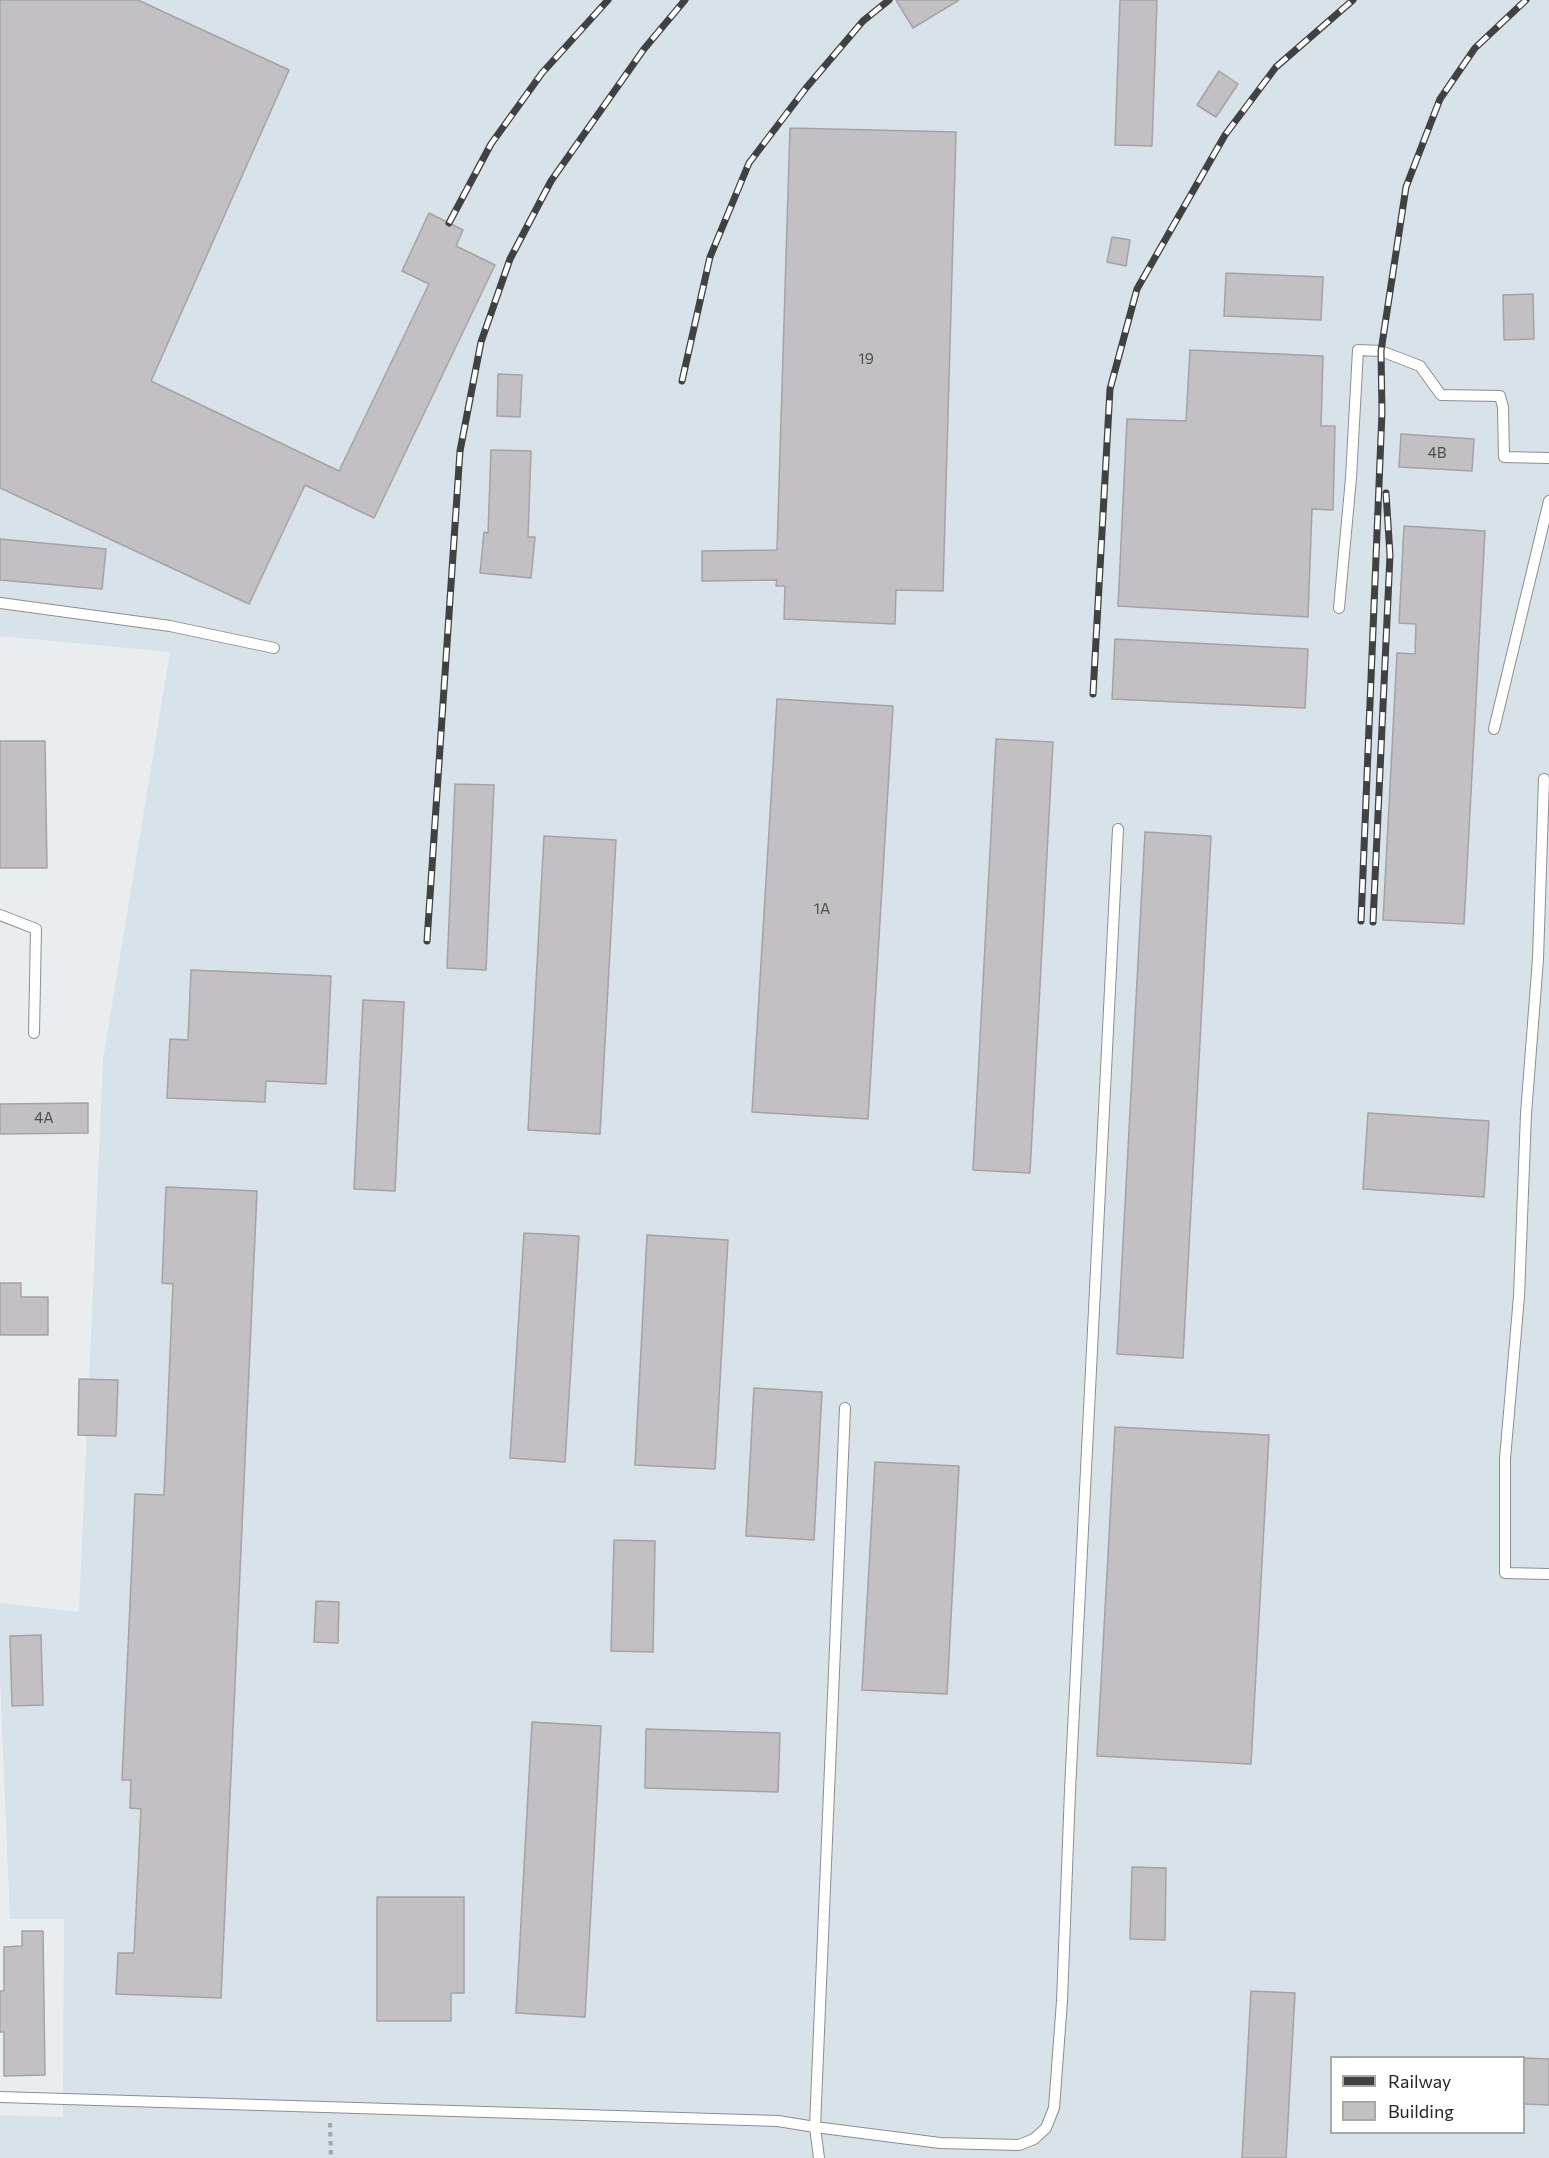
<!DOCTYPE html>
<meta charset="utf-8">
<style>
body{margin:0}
#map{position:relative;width:1549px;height:2158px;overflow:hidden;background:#eaedef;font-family:Commissioner,sans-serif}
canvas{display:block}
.legend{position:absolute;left:1330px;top:2056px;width:195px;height:78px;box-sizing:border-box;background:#fff;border:2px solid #a7a8a8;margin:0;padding:8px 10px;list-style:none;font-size:18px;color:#242526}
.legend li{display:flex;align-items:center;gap:12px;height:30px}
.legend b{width:30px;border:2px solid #a7a8a8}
</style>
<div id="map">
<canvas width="1549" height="2158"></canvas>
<ul class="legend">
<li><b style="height:8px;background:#404142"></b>Railway</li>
<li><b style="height:16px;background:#c2c0c2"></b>Building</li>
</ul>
</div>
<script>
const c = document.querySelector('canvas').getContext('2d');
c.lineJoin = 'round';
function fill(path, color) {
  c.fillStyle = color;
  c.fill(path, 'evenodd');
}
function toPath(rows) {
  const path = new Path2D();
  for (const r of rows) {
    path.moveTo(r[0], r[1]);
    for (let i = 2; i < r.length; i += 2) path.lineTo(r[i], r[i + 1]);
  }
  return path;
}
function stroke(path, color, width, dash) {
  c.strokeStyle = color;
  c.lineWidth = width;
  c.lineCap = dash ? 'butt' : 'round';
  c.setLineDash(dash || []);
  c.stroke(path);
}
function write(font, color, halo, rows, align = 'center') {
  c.font = font + ' Commissioner,sans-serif';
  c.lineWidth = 4.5;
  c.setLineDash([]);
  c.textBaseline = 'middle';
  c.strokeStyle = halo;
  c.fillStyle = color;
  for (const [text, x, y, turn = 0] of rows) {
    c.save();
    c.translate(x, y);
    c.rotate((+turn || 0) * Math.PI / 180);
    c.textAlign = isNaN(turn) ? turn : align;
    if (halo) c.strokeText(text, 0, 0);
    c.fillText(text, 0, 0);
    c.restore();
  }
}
const built = toPath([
 [0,0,1549,0,1549,2158,0,2158,0,2115,63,2117,64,1919,10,1919,0,1679,0,1603,79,1612,103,1060,170,652,0,636],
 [1332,2058,1524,2058,1524,2132,1332,2132]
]);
const building = toPath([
 [0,0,138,0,289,70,151,381,339,471,429,284,402,271,429,213,463,230,456,246,495,265,374,518,305,485,249,604,0,488,0,0],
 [896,0,959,0,913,28,896,0],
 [1120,0,1157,0,1152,146,1115,145,1120,0],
 [1219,71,1238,84,1216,117,1197,105,1219,71],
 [790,128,956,132,943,591,896,590,895,624,784,619,785,586,776,586,777,580,702,581,702,551,777,550,790,128],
 [1112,237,1130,240,1126,266,1107,262,1112,237],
 [1226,273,1323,277,1321,320,1224,316,1226,273],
 [1533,294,1534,339,1504,340,1503,295,1533,294],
 [1190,350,1323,356,1321,426,1335,426,1333,510,1312,509,1308,617,1118,606,1127,419,1186,421,1190,350],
 [498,374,522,375,520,417,497,416,498,374],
 [1401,434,1474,439,1472,471,1399,467,1401,434],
 [491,450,531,451,528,537,535,537,531,578,480,573,484,532,488,533,491,450],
 [1404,526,1485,531,1464,924,1383,920,1397,653,1415,654,1416,624,1399,623,1404,526],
 [0,539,106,549,102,589,0,580,0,539],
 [1115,639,1308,649,1305,708,1112,699,1115,639],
 [777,699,893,706,868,1119,752,1112,777,699],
 [996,739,1053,742,1030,1173,973,1170,996,739],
 [0,741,45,741,47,868,0,868,0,741],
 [455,784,494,785,486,970,447,968,455,784],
 [1145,832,1211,836,1183,1358,1117,1354,1145,832],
 [544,836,616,840,600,1134,528,1130,544,836],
 [191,970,331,976,326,1084,266,1081,265,1102,167,1098,170,1039,188,1040,191,970],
 [363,1000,404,1002,395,1191,354,1189,363,1000],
 [88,1103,88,1133,0,1134,0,1104,88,1103],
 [1368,1113,1489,1121,1484,1197,1363,1189,1368,1113],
 [166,1187,257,1191,221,1998,116,1994,118,1953,134,1953,141,1809,130,1808,131,1780,122,1780,135,1494,164,1495,173,1284,162,1283,166,1187],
 [524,1233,579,1236,565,1462,510,1458,524,1233],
 [647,1235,728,1240,715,1469,635,1465,647,1235],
 [0,1283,21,1283,21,1297,48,1297,48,1335,0,1335,0,1283],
 [79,1379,118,1380,116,1436,78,1435,79,1379],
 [754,1388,822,1392,814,1540,746,1536,754,1388],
 [1115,1427,1269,1435,1251,1764,1097,1756,1115,1427],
 [875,1462,959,1466,947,1694,862,1690,875,1462],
 [614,1540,655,1541,653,1652,611,1651,614,1540],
 [316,1601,339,1602,338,1643,314,1642,316,1601],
 [41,1635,43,1705,12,1706,10,1636,41,1635],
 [532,1722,601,1726,585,2017,516,2013,532,1722],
 [646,1729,780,1733,778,1792,645,1788,646,1729],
 [1132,1867,1166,1868,1165,1940,1130,1939,1132,1867],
 [377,1897,464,1897,464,1993,451,1993,451,2021,377,2021,377,1897],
 [22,1931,43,1931,45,2075,4,2076,4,2032,0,2032,0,1991,4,1991,4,1947,22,1946,22,1931],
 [1251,1991,1295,1993,1286,2158,1242,2158,1251,1991],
 [1524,2058,1549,2059,1549,2105,1524,2104,1524,2058]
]);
const path = toPath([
 [330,2123,331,2158]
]);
const lane = toPath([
 [0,603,170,626,274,648],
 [1339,608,1351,478,1358,350,1381,351,1420,366,1441,395,1500,396,1503,407,1504,457,1549,458],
 [1494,729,1549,501],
 [1544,779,1538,959,1526,1114,1519,1296,1505,1459,1505,1573,1549,1574],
 [0,915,36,929,34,1033],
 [0,2097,778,2121,815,2127,845,1408],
 [819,2158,815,2127,940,2143,1019,2145,1034,2139,1046,2128,1054,2108,1062,2001,1070,1790,1118,829]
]);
const rail = toPath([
 [449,223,491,144,542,73,608,0],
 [682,381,710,257,749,163,806,88,863,21,889,0],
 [1093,694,1110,389,1137,289,1225,135,1276,67,1353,0],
 [1361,921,1382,412,1381,351,1406,187,1440,99,1475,48,1526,0],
 [1373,922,1390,555,1386,493],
 [427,941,460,451,481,342,510,259,551,181,644,49,685,0]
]);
const numberNames = [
 ["19",866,359],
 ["4В",1437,453],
 ["1А",822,909],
 ["4А",44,1118]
];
fill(built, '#d8e2e9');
fill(building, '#c2c0c2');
stroke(building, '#a4a2a5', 1.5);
stroke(lane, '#8c8e90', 12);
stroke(path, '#a3a5a7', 4, [4.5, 4.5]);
stroke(lane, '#fff', 10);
stroke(rail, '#404142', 7);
stroke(rail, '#fff', 4.5, [14]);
write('15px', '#4c4c4d', null, numberNames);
</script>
